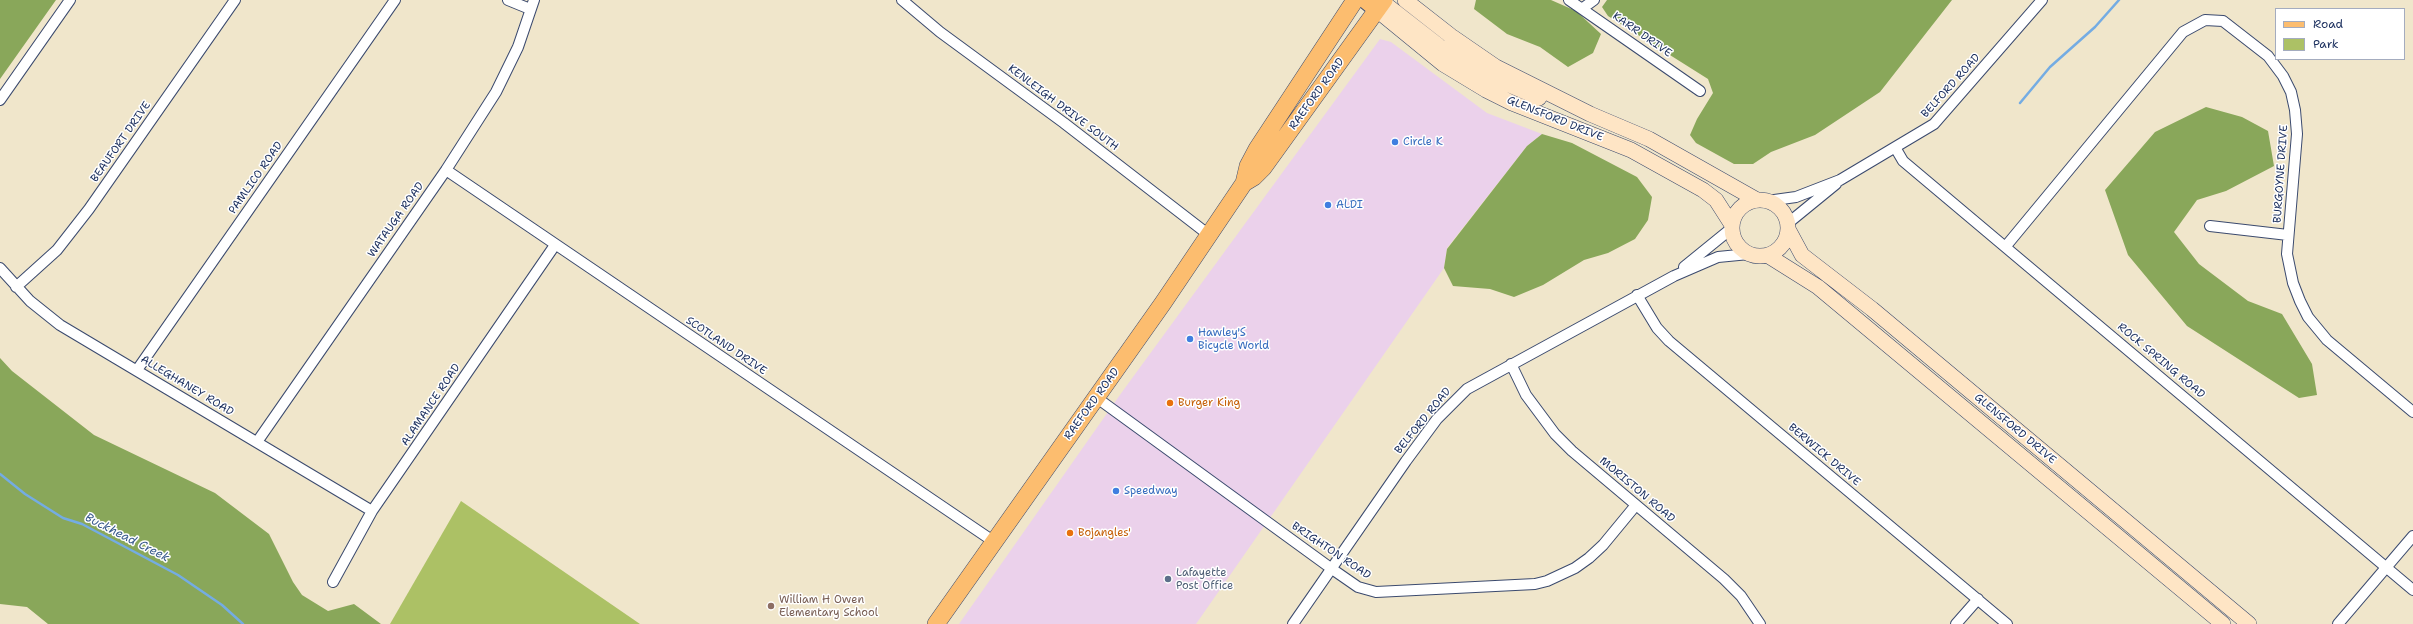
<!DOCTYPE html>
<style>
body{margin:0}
#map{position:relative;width:2413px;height:624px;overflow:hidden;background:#f0e6cb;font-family:"Shantell Sans",sans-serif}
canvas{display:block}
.legend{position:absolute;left:2275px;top:8px;width:130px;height:52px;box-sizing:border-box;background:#fff;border:1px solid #a4acbf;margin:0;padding:5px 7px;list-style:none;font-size:12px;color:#1b2f5e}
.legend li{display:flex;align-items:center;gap:8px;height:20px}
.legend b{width:20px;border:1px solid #a4acbf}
</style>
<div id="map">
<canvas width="2413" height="624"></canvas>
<ul class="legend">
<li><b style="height:5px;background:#fcbd6f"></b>Road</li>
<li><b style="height:11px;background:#acc165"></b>Park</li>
</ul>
</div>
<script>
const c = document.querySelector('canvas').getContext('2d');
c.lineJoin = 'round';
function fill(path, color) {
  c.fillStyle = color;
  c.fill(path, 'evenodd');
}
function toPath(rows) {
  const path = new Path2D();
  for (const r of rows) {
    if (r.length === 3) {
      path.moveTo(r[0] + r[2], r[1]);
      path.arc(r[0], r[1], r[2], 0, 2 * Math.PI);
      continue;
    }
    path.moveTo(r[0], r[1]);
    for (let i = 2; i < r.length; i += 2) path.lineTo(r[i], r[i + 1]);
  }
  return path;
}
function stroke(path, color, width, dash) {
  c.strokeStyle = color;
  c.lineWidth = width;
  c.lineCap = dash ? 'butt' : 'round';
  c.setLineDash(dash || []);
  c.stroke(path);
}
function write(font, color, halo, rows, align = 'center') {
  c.font = font + ' "Shantell Sans",sans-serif';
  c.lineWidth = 3;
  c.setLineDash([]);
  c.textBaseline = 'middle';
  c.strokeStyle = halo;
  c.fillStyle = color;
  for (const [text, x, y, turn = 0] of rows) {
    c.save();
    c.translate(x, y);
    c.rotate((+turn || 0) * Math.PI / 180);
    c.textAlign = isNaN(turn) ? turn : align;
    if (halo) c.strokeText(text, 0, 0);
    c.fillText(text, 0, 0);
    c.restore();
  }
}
const built = toPath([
 [1380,39,1391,42,1487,113,1542,134,1527,146,1447,248,1444,268,1196,624,959,624,1122,392]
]);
const green = toPath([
 [461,501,640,624,390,624]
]);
const forest = toPath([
 [0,0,56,0,0,79],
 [1476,0,1551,0,1576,11,1601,34,1593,53,1568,67,1540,47,1507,34,1474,9],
 [1607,0,1952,0,1880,92,1815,135,1771,152,1753,164,1734,164,1696,143,1690,135,1697,119,1713,93,1708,79,1608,16,1602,7],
 [2206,107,2242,117,2268,131,2274,166,2226,191,2197,200,2174,232,2199,264,2248,301,2282,314,2312,364,2317,395,2299,398,2187,326,2128,255,2105,190,2155,132],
 [1542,134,1572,143,1637,177,1652,197,1648,220,1635,239,1608,253,1584,260,1543,285,1514,297,1490,289,1453,286,1444,268,1447,249,1527,146],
 [0,358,12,371,94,435,215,493,269,534,293,582,302,595,328,611,354,604,381,624,48,624,27,607,0,604]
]);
const stream = toPath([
 [2020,103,2050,67,2095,27,2119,0],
 [0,474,25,494,63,518,82,524,178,575,222,605,243,624]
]);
const minor = toPath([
 [508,0,530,9],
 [902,0,940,32,1064,123,1209,235],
 [1569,0,1700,91],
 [1583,8,1594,0],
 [0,100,70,0],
 [1896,149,1903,161,2413,590],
 [446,170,993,541],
 [1767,201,1796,197,1840,180,1934,124,2042,0],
 [1787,224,1836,184],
 [2210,226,2288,235],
 [2006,246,2183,32,2205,20,2223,21,2268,56,2283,76,2291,92,2295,110,2297,134,2287,254,2293,283,2300,301,2308,317,2327,340,2413,412],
 [1684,267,1732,228],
 [0,268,30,301,60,325,372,511],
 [16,287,57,250,89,209,235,0],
 [1637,295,1657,328,1669,341,2007,624],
 [1511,364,1526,395,1555,434,1572,451,1724,579,1741,596,1760,624],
 [137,370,395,0],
 [1097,398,1332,569,1358,587,1376,592,1535,584,1547,581,1575,568,1589,558,1603,545,1636,505],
 [257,442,446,170,496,92,518,47,534,0],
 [333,582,372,511,555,245],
 [1293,624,1406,461,1437,419,1467,389,1674,276,1718,257,1749,254],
 [1956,624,1978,599],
 [2338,624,2413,536]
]);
const secondary = toPath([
 [1380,0,1439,46,1475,70,1539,98],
 [1405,0,1451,36,1496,67,1590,114,1649,139,1757,200],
 [1377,10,1443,64,1486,90,1512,103,1631,150,1703,190,1716,200,1732,225],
 [1760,228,28],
 [1788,229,1802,255,1811,262,1872,309,2249,624],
 [1767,255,1818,287,2223,624]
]);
const primary = toPath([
 [1365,0,1377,10]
]);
const trunk = toPath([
 [1244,183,1254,177,1263,168,1384,0],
 [936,624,1163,303,1244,183,1248,166,1257,149,1355,0]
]);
const markers = [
 [1395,142,4,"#3f7fe0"],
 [1328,205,4,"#3f7fe0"],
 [1190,339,4,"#3f7fe0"],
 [1170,403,4,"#e8710a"],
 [1116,491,4,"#3f7fe0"],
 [1070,533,4,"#e8710a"],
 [1168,579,4,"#5c6f8a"],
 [771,606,4,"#8d6e63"]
];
const streetNames = [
 ["KARR DRIVE",1642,35,35],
 ["BELFORD ROAD",1951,86,-48],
 ["RAEFORD ROAD",1317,94,-54],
 ["KENLEIGH DRIVE SOUTH",1063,108,37],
 ["GLENSFORD DRIVE",1555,119,22],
 ["BEAUFORT DRIVE",121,142,-55],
 ["BURGOYNE DRIVE",2281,174,-86],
 ["PAMLICO ROAD",256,178,-55],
 ["WATAUGA ROAD",396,220,-55],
 ["SCOTLAND DRIVE",726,346,34],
 ["ROCK SPRING ROAD",2161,361,40],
 ["ALLEGHANEY ROAD",187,386,31],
 ["RAEFORD ROAD",1092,404,-54],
 ["ALAMANCE ROAD",431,405,-56],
 ["BELFORD ROAD",1423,421,-51],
 ["GLENSFORD DRIVE",2015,429,40],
 ["BERWICK DRIVE",1824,455,40],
 ["MORISTON ROAD",1637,490,40],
 ["BRIGHTON ROAD",1331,551,34]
];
const shopNames = [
 ["Circle K",1403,142],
 ["ALDI",1336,205],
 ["Hawley'S",1198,333],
 ["Bicycle World",1198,346],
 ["Speedway",1124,491]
];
const foodNames = [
 ["Burger King",1178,403],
 ["Bojangles'",1078,533]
];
const serviceNames = [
 ["Lafayette",1176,573],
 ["Post Office",1176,586]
];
const educationNames = [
 ["William H Owen",779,600],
 ["Elementary School",779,613]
];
const waterNames = [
 ["Buckhead Creek",127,538,27]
];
fill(built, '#ebd1eb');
fill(green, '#acc165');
fill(forest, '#89a75a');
stroke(stream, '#74ace3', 2.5);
stroke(minor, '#3b4a6e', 12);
stroke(secondary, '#3b4a6e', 16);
stroke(primary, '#3b4a6e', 18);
stroke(trunk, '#3b4a6e', 18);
stroke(minor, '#fff', 10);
stroke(secondary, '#fee5c5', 15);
stroke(primary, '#fcbd6f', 16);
stroke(trunk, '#fcbd6f', 17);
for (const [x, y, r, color] of markers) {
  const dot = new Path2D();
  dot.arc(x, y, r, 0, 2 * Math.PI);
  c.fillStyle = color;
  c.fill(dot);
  stroke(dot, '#fff', 1.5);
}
write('11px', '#1b2f5e', '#fff', streetNames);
write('11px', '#366cbe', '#fff', shopNames, 'left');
write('11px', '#c56008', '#fff', foodNames, 'left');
write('11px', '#4e5e75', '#fff', serviceNames, 'left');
write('11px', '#785e54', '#fff', educationNames, 'left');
write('italic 12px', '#3a5b8d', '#fff', waterNames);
</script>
